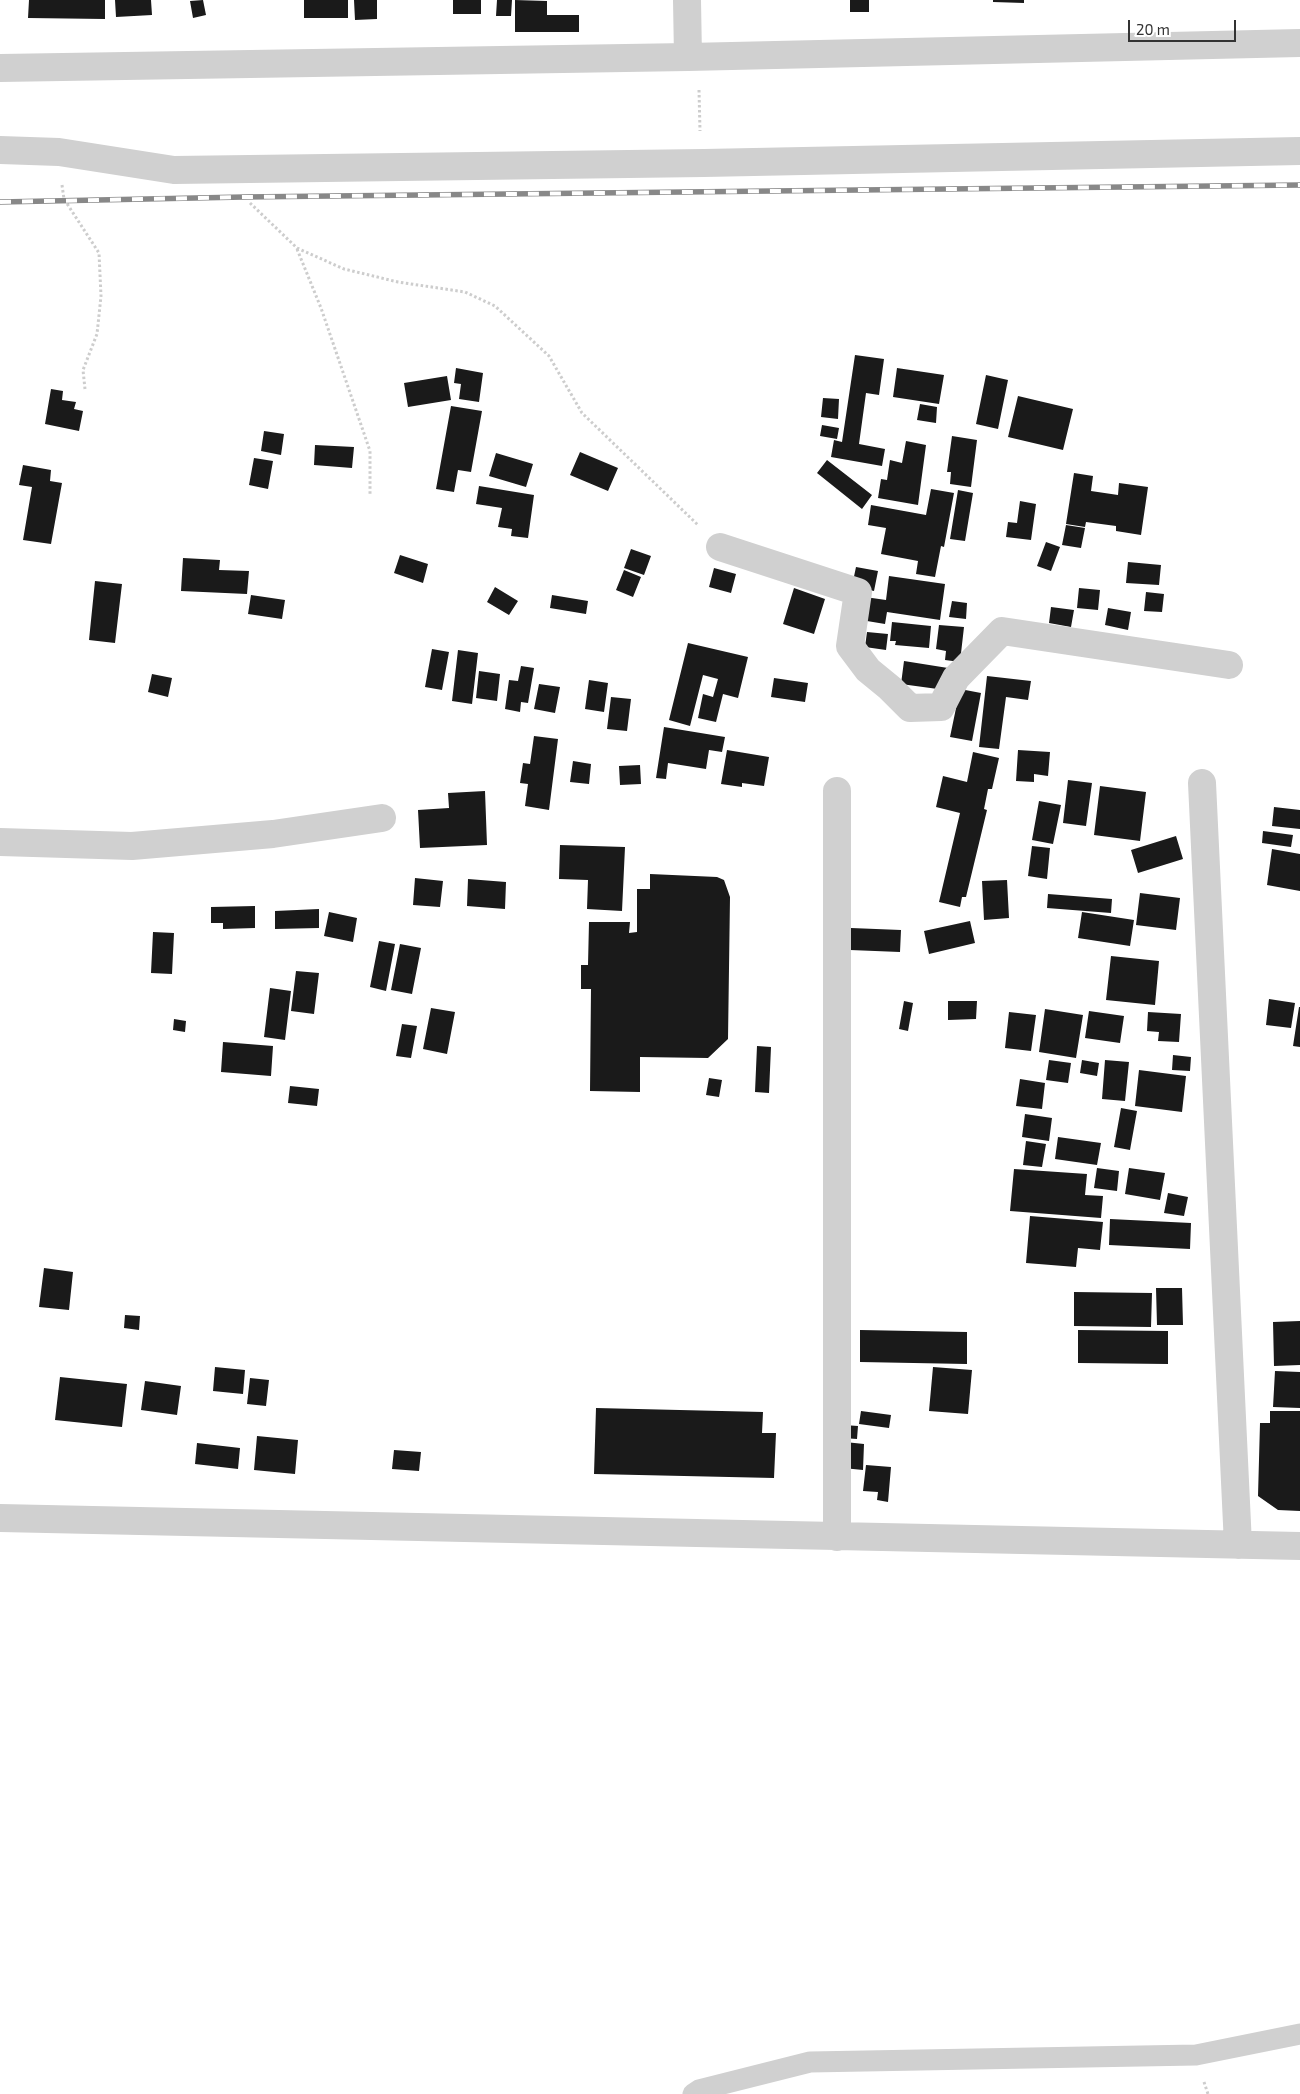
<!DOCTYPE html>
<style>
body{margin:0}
#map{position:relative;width:1300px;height:2094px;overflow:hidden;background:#fff;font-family:"Exo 2",sans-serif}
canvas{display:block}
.scale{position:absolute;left:1128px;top:20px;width:108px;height:22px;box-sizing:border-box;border:2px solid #333;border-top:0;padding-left:6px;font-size:15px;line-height:18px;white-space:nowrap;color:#333;-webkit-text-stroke:4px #fff;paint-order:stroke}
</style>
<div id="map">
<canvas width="1300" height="2094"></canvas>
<div class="scale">20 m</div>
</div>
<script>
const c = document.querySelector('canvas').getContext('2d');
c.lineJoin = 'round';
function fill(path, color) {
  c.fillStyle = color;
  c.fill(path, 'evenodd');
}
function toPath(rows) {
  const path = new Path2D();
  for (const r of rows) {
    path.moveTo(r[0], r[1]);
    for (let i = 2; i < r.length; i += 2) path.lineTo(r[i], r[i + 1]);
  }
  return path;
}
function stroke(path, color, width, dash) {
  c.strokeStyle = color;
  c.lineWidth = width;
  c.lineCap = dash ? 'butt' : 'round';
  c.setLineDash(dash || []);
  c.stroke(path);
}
const building = toPath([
 [29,0,105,0,105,19,28,18],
 [115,0,151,0,152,15,116,17],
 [203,0,206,15,193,18,190,1],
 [304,0,348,0,348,18,304,18],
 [354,0,377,0,377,19,355,20],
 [453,0,481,0,481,14,453,14],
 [497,0,512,0,511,16,496,16],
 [515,0,547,1,547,15,579,15,579,32,515,32],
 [850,0,869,0,869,12,850,12],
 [993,0,1024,0,1024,3,993,2],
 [855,355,884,359,879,395,866,393,859,444,885,449,882,466,831,457,834,440,842,442],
 [456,368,483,373,479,402,459,399,461,384,454,383],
 [897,368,944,375,939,404,893,397],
 [986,375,1008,380,998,429,976,424],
 [447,376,451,400,408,407,404,383],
 [51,389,63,391,62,400,76,402,74,409,83,411,79,431,45,424],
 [1018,396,1073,409,1063,450,1008,437],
 [823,398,839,399,838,419,821,417],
 [920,404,937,407,936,423,917,420],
 [451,406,482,411,471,472,458,470,454,492,436,489],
 [822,425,839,428,837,439,820,436],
 [264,431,284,434,281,455,261,451],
 [952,436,977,440,971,487,950,484,951,472,947,472],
 [906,441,926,445,918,505,878,498,881,479,887,480,890,460,902,463],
 [315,445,354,447,352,468,314,465],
 [580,452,618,468,608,491,570,475],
 [496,453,533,464,526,487,489,476],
 [254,458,273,461,268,489,249,485],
 [827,460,872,495,862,509,817,473],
 [23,465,51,470,50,481,62,483,51,544,23,540,32,487,19,485],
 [1074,473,1093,476,1091,491,1118,495,1119,483,1148,487,1141,535,1116,531,1116,526,1086,522,1085,527,1066,524],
 [479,486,534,495,528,538,511,536,512,529,498,527,502,508,476,504],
 [931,489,954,493,944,547,941,546,935,577,916,574,918,561,881,554,886,528,868,525,871,505,926,515],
 [958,490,973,493,965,541,950,539],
 [1020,501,1036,504,1031,540,1006,537,1008,522,1017,523],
 [1066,525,1085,528,1081,548,1062,545],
 [1046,542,1060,547,1051,571,1037,566],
 [631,549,651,556,644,575,624,568],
 [400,555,428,564,423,583,394,573],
 [183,558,220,560,219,570,249,571,247,594,181,591],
 [1128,562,1161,565,1159,585,1126,583],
 [856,567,878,571,874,591,852,586],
 [714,568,736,574,731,593,709,587],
 [624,570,641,577,633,597,616,590],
 [889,576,945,584,940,620,887,612,885,624,861,620,865,597,886,600],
 [95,581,122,584,115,643,89,640],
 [495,587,518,601,509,615,487,602],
 [794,588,825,599,814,634,783,624],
 [1079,588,1100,590,1098,610,1077,608],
 [1146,592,1164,594,1162,612,1144,611],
 [251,595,285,600,282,619,248,614],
 [552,595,588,601,586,614,550,608],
 [952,601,967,603,966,619,949,617],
 [1051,607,1074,610,1071,627,1049,623],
 [1108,608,1131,612,1128,630,1105,625],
 [892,622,931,626,929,648,895,645,896,641,890,641],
 [939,625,964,627,960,662,945,660,946,651,936,649],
 [867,632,888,634,886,650,865,647],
 [688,643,748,657,738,698,723,694,716,722,698,718,703,694,713,697,718,679,703,675,690,726,669,720],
 [432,649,449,652,442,690,425,687],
 [458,650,478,653,472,704,452,701],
 [904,661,948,668,945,690,901,684],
 [521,666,534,668,528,703,521,702,520,712,505,709,509,680,518,681],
 [479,671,500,674,497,701,476,698],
 [152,674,172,678,168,697,148,692],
 [987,676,1031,681,1028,700,1006,697,999,749,979,747],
 [774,678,808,683,805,702,771,697],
 [589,680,608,683,604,712,585,709],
 [539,684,560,687,555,713,534,709],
 [960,689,981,693,972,741,950,737],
 [611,697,631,699,627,731,607,729],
 [664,727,725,737,722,752,709,750,706,769,668,763,666,779,656,778],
 [534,736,558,739,549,810,525,806,528,784,520,783,523,763,530,764],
 [727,750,769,757,764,786,742,783,742,787,721,784],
 [1018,750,1050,752,1048,776,1034,774,1034,782,1016,781],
 [973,752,999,758,992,789,988,789,984,809,987,810,966,897,962,897,960,907,939,902,960,813,936,807,943,776,967,782],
 [573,761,591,764,589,784,570,782],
 [640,765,641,784,620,785,619,766],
 [1068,780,1092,783,1086,826,1063,823],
 [1100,786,1146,792,1140,841,1094,835],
 [485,791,487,845,420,848,418,810,449,808,448,793],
 [1039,801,1061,805,1053,844,1032,840],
 [1274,807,1300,810,1300,829,1272,826],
 [1263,831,1293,835,1291,847,1262,843],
 [1176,836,1183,859,1138,873,1131,850],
 [560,845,625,847,622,911,587,909,588,880,559,879],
 [1032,846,1050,848,1047,879,1028,876],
 [1272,849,1300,854,1300,891,1267,885],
 [650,874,717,877,724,880,730,897,728,1039,708,1058,640,1057,640,1092,590,1091,591,989,581,989,581,965,588,965,589,922,630,922,629,933,637,932,637,889,650,889],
 [415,878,443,881,440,907,413,905],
 [468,879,506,882,505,909,467,906],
 [1007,880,1009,918,984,920,982,881],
 [1140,893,1180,898,1176,930,1136,925],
 [1048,894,1112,899,1111,913,1047,908],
 [255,906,255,928,223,929,223,923,211,923,211,907],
 [319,909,319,928,275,929,275,911],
 [329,912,357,918,353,942,324,936],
 [1082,912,1134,920,1130,946,1078,938],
 [970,921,975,943,929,954,924,931],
 [851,928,901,930,900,952,850,950],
 [153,932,174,933,172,974,151,973],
 [379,941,395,944,386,991,370,987],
 [400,944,421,948,412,994,391,990],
 [1111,956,1159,961,1155,1005,1106,1000],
 [296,971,319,973,314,1014,291,1011],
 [270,988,291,991,285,1040,264,1037],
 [1269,999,1295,1003,1291,1028,1266,1025],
 [904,1001,913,1003,908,1031,899,1029],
 [948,1001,977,1001,976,1019,948,1020],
 [1299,1007,1300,1007,1300,1047,1293,1046],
 [431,1008,455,1012,447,1054,423,1049],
 [1045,1009,1083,1015,1076,1058,1039,1052],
 [1089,1011,1124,1016,1120,1043,1085,1038],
 [1009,1012,1036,1015,1031,1051,1005,1048],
 [1148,1012,1181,1014,1179,1042,1158,1041,1159,1032,1147,1031],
 [174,1019,186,1021,185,1032,173,1030],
 [402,1024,417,1026,411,1058,396,1056],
 [223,1042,273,1046,271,1076,221,1072],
 [757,1046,771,1047,769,1093,755,1092],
 [1173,1055,1191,1057,1190,1071,1172,1070],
 [1049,1060,1071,1063,1068,1083,1046,1080],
 [1082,1060,1099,1063,1097,1076,1080,1073],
 [1105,1060,1129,1062,1125,1101,1102,1099],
 [1139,1070,1186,1076,1182,1112,1135,1106],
 [709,1078,722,1080,719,1097,706,1095],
 [1020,1079,1045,1083,1042,1109,1016,1106],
 [290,1086,319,1089,317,1106,288,1103],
 [1121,1108,1137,1111,1130,1150,1114,1147],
 [1025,1114,1052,1118,1049,1141,1022,1137],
 [1058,1137,1101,1143,1097,1165,1055,1159],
 [1026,1141,1046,1144,1042,1167,1023,1165],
 [1097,1168,1119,1171,1117,1191,1094,1188],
 [1129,1168,1165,1173,1160,1200,1125,1194],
 [1014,1169,1087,1174,1085,1195,1103,1196,1101,1218,1010,1211],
 [1168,1193,1188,1197,1184,1216,1164,1213],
 [1030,1216,1103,1222,1100,1250,1078,1248,1076,1267,1026,1263],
 [1110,1219,1191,1223,1190,1249,1109,1245],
 [44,1268,73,1272,69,1310,39,1307],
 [1156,1288,1182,1288,1183,1325,1157,1325],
 [1074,1292,1152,1293,1151,1327,1074,1326],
 [125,1315,140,1316,139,1330,124,1328],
 [1300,1321,1300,1365,1274,1366,1273,1322],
 [860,1330,967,1332,967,1364,860,1362],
 [1078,1330,1168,1331,1168,1364,1078,1363],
 [215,1367,245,1370,243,1394,213,1391],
 [933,1367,972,1370,968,1414,929,1411],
 [1275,1371,1300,1372,1300,1408,1273,1407],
 [60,1377,127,1384,122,1427,55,1420],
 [250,1378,269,1380,266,1406,247,1404],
 [145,1381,181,1386,177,1415,141,1410],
 [596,1408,763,1412,762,1433,776,1433,774,1478,594,1474],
 [861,1411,891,1415,889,1428,859,1424],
 [1270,1411,1300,1411,1300,1511,1278,1510,1258,1496,1260,1423,1270,1423],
 [844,1425,858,1426,857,1439,843,1438],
 [257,1436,298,1440,295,1474,254,1470],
 [845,1442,864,1444,863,1470,843,1468],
 [197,1443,240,1448,238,1469,195,1464],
 [394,1450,421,1452,419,1471,392,1469],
 [866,1465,891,1467,888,1502,877,1500,878,1492,863,1491]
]);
const path = toPath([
 [699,90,700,131],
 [62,185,64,199,99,253,101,296,97,334,83,370,85,389],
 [250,203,297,248,344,269,398,282,465,292,495,306,549,356,582,413,698,525],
 [297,249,321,308,370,451,370,496],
 [1204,2082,1208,2094]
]);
const service = toPath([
 [693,2094,699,2090,810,2062,1196,2055,1300,2034]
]);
const minor = toPath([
 [687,0,688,57],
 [0,68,688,57,1300,43],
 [0,150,59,152,174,170,704,163,1300,151],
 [720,547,858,592,850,646,868,670,890,688,910,708,941,707,956,678,1002,631,1229,665],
 [1202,783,1238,1545],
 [0,842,132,846,273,834,382,818],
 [0,1518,1300,1546],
 [837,1537,837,791]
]);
const rail = toPath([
 [0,202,244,197,1300,185]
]);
fill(building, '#1a1a1a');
stroke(path, '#cdcdcd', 3, [2.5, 2.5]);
stroke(service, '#d0d0d0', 21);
stroke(minor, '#d0d0d0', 28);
stroke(rail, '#888', 5.5);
stroke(rail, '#fff', 4, [11]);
</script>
